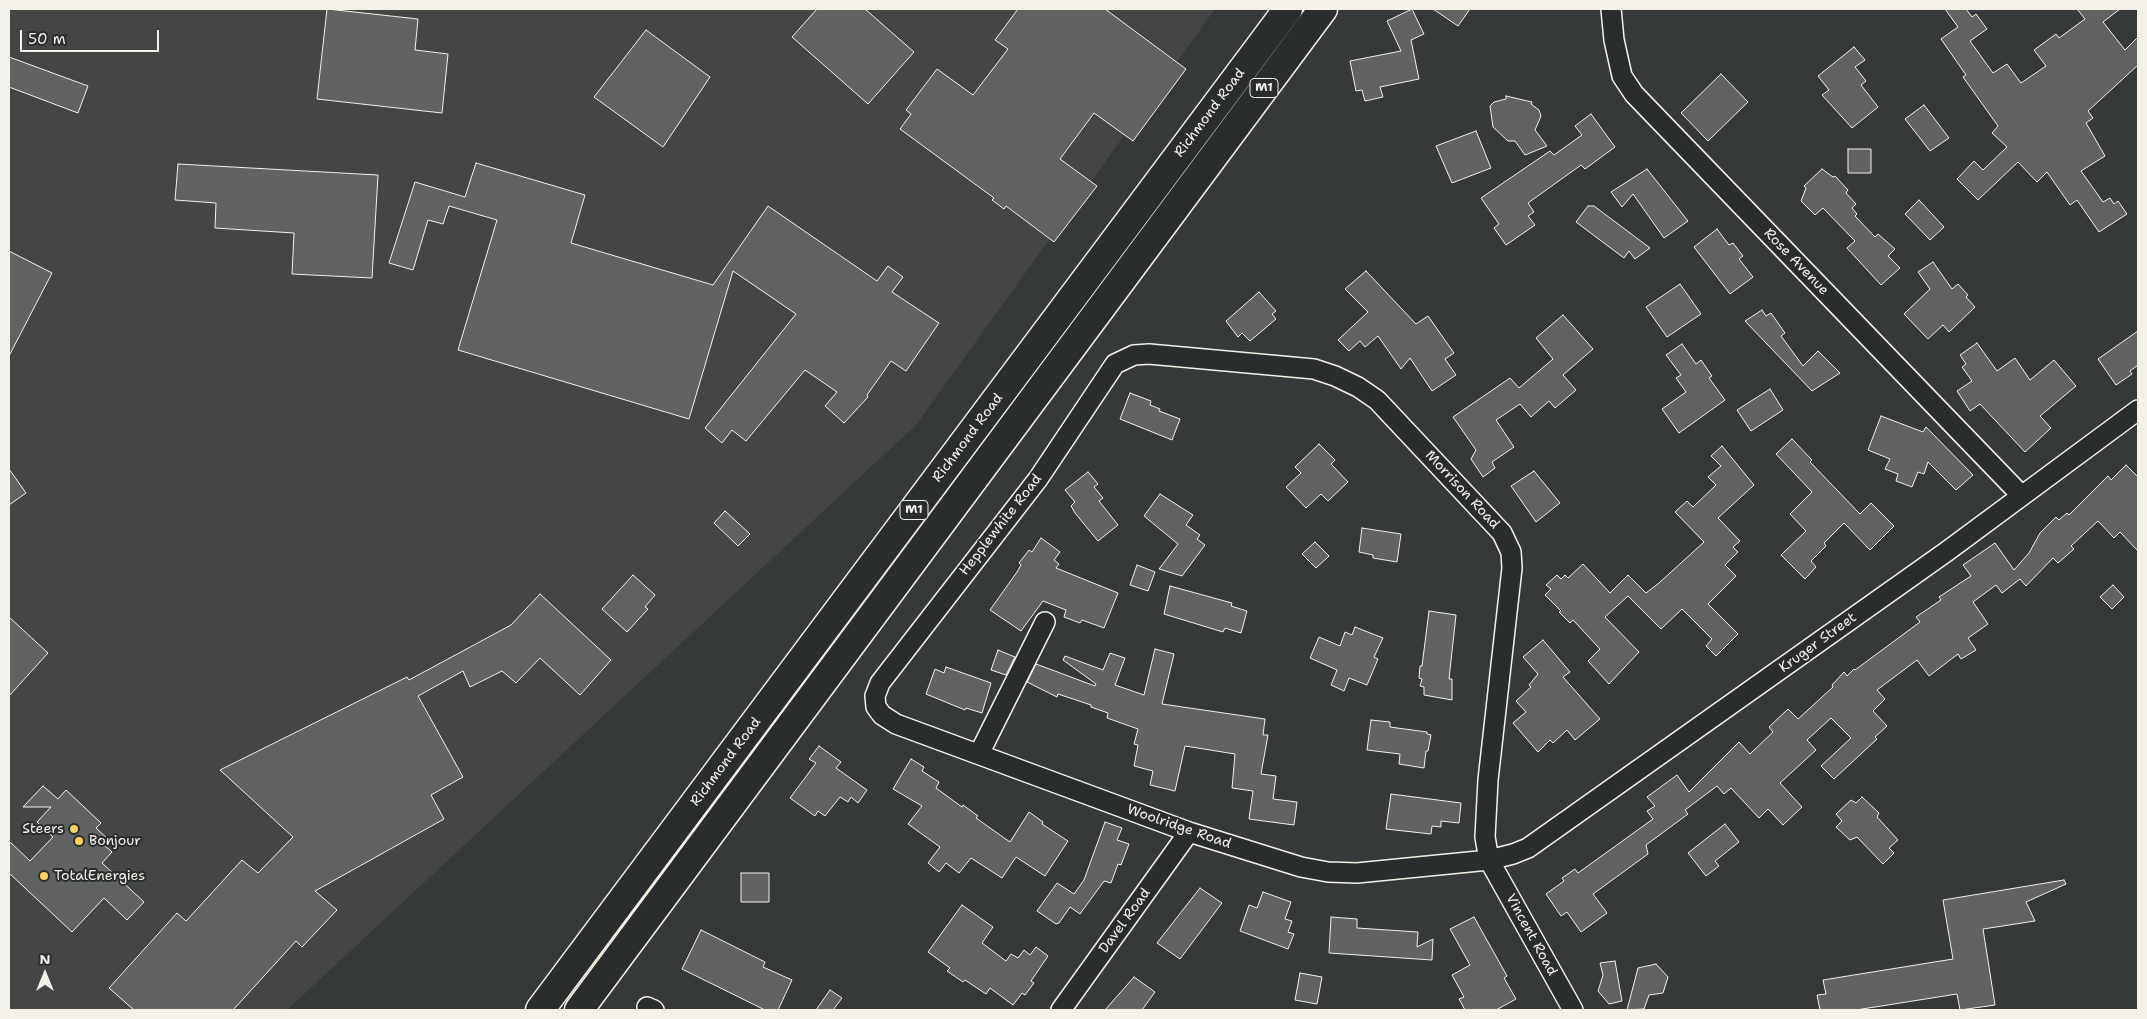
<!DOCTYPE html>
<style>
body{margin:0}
#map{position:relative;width:2147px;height:1019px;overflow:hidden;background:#363939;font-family:"Shantell Sans",sans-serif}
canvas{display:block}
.frame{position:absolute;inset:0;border:10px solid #f4f1e8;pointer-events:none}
.north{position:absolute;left:20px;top:949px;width:50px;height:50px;-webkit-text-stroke:4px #2a2d2e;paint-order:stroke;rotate:0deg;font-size:14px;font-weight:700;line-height:20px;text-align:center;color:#f4f1e8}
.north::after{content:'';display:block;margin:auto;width:18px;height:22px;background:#f4f1e8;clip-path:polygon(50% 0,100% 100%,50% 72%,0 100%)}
.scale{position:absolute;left:20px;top:30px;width:139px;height:22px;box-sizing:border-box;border:2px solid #f4f1e8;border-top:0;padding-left:6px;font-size:15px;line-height:18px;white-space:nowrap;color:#f4f1e8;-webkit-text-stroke:4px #2a2d2e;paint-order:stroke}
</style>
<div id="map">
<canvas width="2147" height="1019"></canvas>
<div class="frame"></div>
<div class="north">N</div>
<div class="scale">50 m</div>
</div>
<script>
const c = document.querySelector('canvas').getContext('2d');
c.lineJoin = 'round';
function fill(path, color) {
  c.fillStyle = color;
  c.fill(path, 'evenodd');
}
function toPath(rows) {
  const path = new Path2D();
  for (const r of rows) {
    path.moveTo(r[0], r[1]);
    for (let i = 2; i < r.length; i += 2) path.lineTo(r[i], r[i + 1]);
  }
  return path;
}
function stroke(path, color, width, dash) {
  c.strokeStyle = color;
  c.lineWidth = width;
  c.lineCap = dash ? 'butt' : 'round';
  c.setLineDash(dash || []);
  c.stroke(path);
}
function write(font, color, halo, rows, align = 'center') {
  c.font = font + ' "Shantell Sans",sans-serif';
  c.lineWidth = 4;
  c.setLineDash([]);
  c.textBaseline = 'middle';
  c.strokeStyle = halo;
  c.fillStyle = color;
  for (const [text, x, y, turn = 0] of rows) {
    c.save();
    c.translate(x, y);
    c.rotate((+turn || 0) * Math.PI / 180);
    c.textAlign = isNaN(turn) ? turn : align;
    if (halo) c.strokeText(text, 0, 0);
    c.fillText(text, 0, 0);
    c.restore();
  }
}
const built = toPath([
 [9,9,1215,9,916,425,287,1010,9,1010]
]);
const building = toPath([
 [327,9,418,19,415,50,448,54,442,113,317,99,327,9],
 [817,9,865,9,914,52,868,104,792,37,817,9],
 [1018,9,1105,9,1186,69,1133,141,1094,113,1060,159,1097,186,1054,242,1006,206,1004,209,992,200,994,198,900,129,911,114,906,110,937,69,973,95,1008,49,995,40,1018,9],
 [1412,9,1424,34,1411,40,1419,79,1380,87,1383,97,1365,101,1362,90,1356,91,1350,61,1401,51,1387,21,1412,9],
 [1433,9,1470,9,1458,26,1433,9],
 [1945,9,1966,9,1972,17,1976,14,1987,29,1970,41,1993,73,2007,64,2021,83,2046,66,2034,50,2056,34,2059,38,2085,19,2077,9,2120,9,2103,22,2125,50,2138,37,2138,65,2088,111,2093,118,2086,123,2105,156,2081,171,2103,202,2110,198,2114,204,2118,201,2127,214,2099,232,2077,200,2070,205,2047,172,2037,182,2018,162,1978,200,1957,179,1974,161,1983,170,2007,147,1992,133,1998,126,1963,77,1966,75,1941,39,1958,27,1945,9],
 [646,30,710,77,663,147,594,97,646,30],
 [1854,47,1865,60,1855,67,1866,81,1861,85,1878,107,1852,128,1822,95,1829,90,1818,76,1854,47],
 [9,57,88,86,78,113,9,87,9,57],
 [1721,74,1748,102,1708,141,1681,113,1721,74],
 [1506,96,1532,102,1531,104,1539,110,1541,116,1535,130,1547,146,1525,155,1515,141,1508,141,1493,127,1490,106,1494,102,1506,99,1506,96],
 [1924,105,1949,138,1930,151,1905,119,1924,105],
 [1591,114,1615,147,1585,169,1581,165,1528,203,1534,212,1528,216,1535,225,1506,245,1494,228,1499,224,1481,198,1550,151,1554,155,1582,135,1575,126,1591,114],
 [1476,131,1491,168,1452,183,1436,146,1476,131],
 [1848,149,1871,149,1871,173,1848,173,1848,149],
 [476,163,585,195,571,243,713,285,768,206,877,281,888,266,903,277,892,292,939,323,906,371,891,361,867,395,868,397,844,423,825,406,837,392,805,370,746,441,732,430,722,443,705,428,796,314,733,271,689,419,458,350,497,220,449,206,443,224,428,220,413,270,389,263,415,182,465,197,476,163],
 [178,164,378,175,372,278,292,274,294,233,215,228,216,203,175,200,178,164],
 [1647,169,1688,221,1664,238,1633,194,1622,207,1611,192,1647,169],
 [1822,169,1833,177,1835,176,1848,190,1846,193,1856,204,1852,208,1857,214,1855,216,1875,237,1878,234,1895,249,1888,256,1900,268,1881,285,1847,248,1855,241,1823,208,1815,215,1801,201,1806,188,1804,186,1822,169],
 [1919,200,1944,227,1930,240,1905,214,1919,200],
 [1588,206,1594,206,1650,248,1635,259,1629,251,1624,258,1576,222,1588,206],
 [1717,229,1729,245,1733,243,1743,256,1739,259,1753,277,1730,294,1694,247,1717,229],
 [9,251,52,273,9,356,9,251],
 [1933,262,1952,289,1958,284,1968,295,1966,297,1975,307,1949,332,1943,325,1928,339,1904,314,1930,289,1918,272,1933,262],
 [1366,271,1416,324,1428,316,1454,353,1445,359,1456,375,1432,391,1410,358,1401,369,1378,336,1365,347,1360,341,1349,351,1338,340,1368,312,1345,289,1366,271],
 [1680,284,1701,314,1667,337,1646,307,1680,284],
 [1259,292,1276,311,1272,314,1276,319,1250,341,1242,333,1238,337,1226,321,1259,292],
 [1762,310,1766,316,1771,313,1785,333,1781,336,1803,366,1818,351,1840,373,1812,391,1745,321,1762,310],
 [1563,315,1593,349,1563,375,1576,390,1555,408,1549,401,1531,417,1520,404,1496,420,1514,447,1492,462,1495,468,1483,477,1471,459,1476,450,1453,417,1510,378,1519,388,1553,359,1536,338,1563,315],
 [2138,331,2138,365,2130,371,2132,374,2116,385,2098,359,2138,331],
 [1977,343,1997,371,2015,358,2030,380,2054,360,2076,386,2040,416,2051,428,2025,452,1980,404,1970,411,1957,391,1972,381,1962,367,1966,364,1960,355,1977,343],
 [1682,344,1696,364,1701,360,1712,376,1709,378,1725,400,1679,433,1662,409,1686,392,1676,378,1681,375,1666,355,1682,344],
 [1770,389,1783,410,1751,431,1737,410,1770,389],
 [1130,393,1151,401,1150,405,1160,409,1159,411,1180,419,1172,440,1120,419,1130,393],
 [1881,416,1923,432,1926,427,1973,475,1956,490,1928,462,1924,474,1918,472,1912,487,1896,481,1898,474,1885,469,1890,459,1868,450,1881,416],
 [1792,439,1812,460,1810,462,1860,514,1871,503,1894,526,1870,550,1844,523,1824,543,1826,546,1811,561,1816,567,1805,579,1781,555,1806,531,1790,514,1812,492,1776,454,1792,439],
 [1319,444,1335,460,1331,464,1348,482,1328,501,1321,494,1306,508,1286,487,1301,473,1295,467,1319,444],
 [1722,446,1754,485,1718,518,1740,541,1733,547,1738,552,1725,565,1736,576,1708,604,1738,634,1716,656,1706,646,1712,639,1682,609,1661,629,1628,596,1605,617,1639,652,1609,684,1588,661,1600,649,1573,620,1570,623,1559,612,1561,611,1545,595,1551,589,1546,585,1557,575,1561,579,1565,575,1568,578,1583,564,1610,593,1628,575,1646,593,1659,583,1704,542,1675,512,1687,501,1693,507,1716,485,1708,477,1721,466,1711,456,1722,446],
 [2126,465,2138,477,2138,551,2120,532,2114,538,2098,521,2071,546,2074,549,2058,563,2053,558,2026,586,2020,579,2002,593,1996,585,1973,602,1988,624,1968,638,1976,650,1961,659,1958,654,1929,676,1917,660,1877,690,1885,699,1873,711,1887,726,1875,737,1877,739,1834,779,1821,766,1851,738,1831,718,1807,740,1816,750,1780,783,1802,807,1783,825,1768,809,1759,818,1731,788,1724,794,1717,786,1685,810,1688,814,1646,845,1648,854,1593,894,1607,913,1581,932,1567,912,1561,916,1546,894,1564,881,1562,878,1575,869,1578,873,1653,819,1647,811,1655,806,1647,797,1677,775,1689,792,1739,742,1750,754,1773,732,1769,727,1788,709,1798,719,1833,687,1832,685,1844,672,1847,676,1854,669,1855,670,1920,622,1916,617,1941,600,1939,597,1971,576,1963,565,1995,543,2014,570,2029,553,2040,533,2056,517,2059,520,2067,513,2069,515,2108,476,2111,480,2126,465],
 [9,469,26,493,9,505,9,469],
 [1534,471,1560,503,1536,522,1511,486,1534,471],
 [1088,472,1098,484,1094,487,1103,498,1099,501,1118,525,1098,541,1075,513,1071,506,1075,502,1065,490,1088,472],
 [1160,494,1193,515,1186,525,1200,535,1197,539,1205,545,1182,576,1159,569,1178,544,1144,516,1160,494],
 [725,511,750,534,738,546,714,523,725,511],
 [1362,528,1401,534,1397,562,1373,558,1373,555,1359,552,1362,528],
 [1041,538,1060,552,1054,560,1059,564,1056,568,1118,593,1104,628,1082,620,1080,623,1064,617,1066,610,1043,601,1021,631,990,610,1017,572,1021,565,1019,563,1029,550,1032,552,1041,538],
 [1315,542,1329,556,1316,568,1302,554,1315,542],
 [1137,565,1155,572,1148,591,1130,585,1137,565],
 [633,575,655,595,645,607,648,609,627,632,602,609,633,575],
 [2113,585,2124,597,2112,609,2100,597,2113,585],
 [1170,586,1232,603,1231,606,1247,611,1241,633,1225,628,1223,632,1164,614,1170,586],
 [540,594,611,660,580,695,540,658,516,683,502,671,470,687,463,671,418,696,463,777,431,795,444,819,315,891,337,910,302,947,296,941,233,1010,134,1010,109,988,177,913,186,921,242,860,258,873,293,837,220,770,407,677,409,680,511,625,540,594],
 [1429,611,1456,615,1449,679,1452,679,1452,700,1424,695,1424,687,1420,686,1422,679,1419,678,1420,666,1422,666,1429,611],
 [9,617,48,653,9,696,9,617],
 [1355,627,1383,638,1374,657,1378,659,1367,685,1349,678,1344,691,1331,685,1337,670,1310,658,1319,637,1340,646,1345,632,1352,635,1355,627],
 [1543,640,1570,672,1563,677,1600,719,1575,740,1567,730,1553,743,1550,740,1538,752,1513,723,1526,712,1516,701,1531,687,1529,685,1538,674,1523,657,1543,640],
 [1155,649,1174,654,1162,704,1265,719,1263,735,1268,735,1261,774,1276,776,1273,799,1297,802,1294,825,1249,819,1253,791,1232,788,1235,754,1185,746,1175,791,1150,785,1153,771,1134,766,1138,745,1134,744,1138,729,1107,718,1108,713,1091,707,1091,705,1058,694,1057,697,1027,682,1036,664,1095,686,1096,684,1063,660,1065,656,1103,670,1110,653,1125,658,1115,685,1144,695,1155,649],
 [998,650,1015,657,1006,675,991,670,998,650],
 [946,667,991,683,982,713,966,708,965,710,926,694,935,669,944,673,946,667],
 [1371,720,1390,722,1390,727,1427,732,1427,734,1431,735,1428,751,1426,751,1424,768,1399,764,1400,754,1367,750,1371,720],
 [819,746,841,762,836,768,867,790,858,803,851,797,848,802,840,797,825,816,818,811,815,816,790,798,816,763,809,759,819,746],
 [911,759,924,767,922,771,939,782,936,788,962,807,963,805,978,816,976,818,1010,842,1029,812,1043,822,1042,824,1068,841,1045,876,1016,857,1002,878,971,858,959,873,946,863,939,872,928,863,940,847,908,824,922,806,893,789,911,759],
 [43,786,58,799,66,790,101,823,96,828,109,840,104,845,112,852,102,863,144,902,127,920,104,898,72,932,9,873,9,841,30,861,53,837,37,822,51,807,23,807,43,786],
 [1391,794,1461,803,1459,823,1441,821,1441,827,1432,826,1431,834,1386,829,1391,794],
 [1862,797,1879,813,1877,817,1898,840,1889,848,1894,853,1883,864,1857,837,1850,840,1836,827,1842,821,1836,814,1851,800,1856,803,1862,797],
 [1105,822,1122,828,1117,840,1129,844,1121,865,1118,864,1111,883,1104,881,1080,914,1070,907,1059,923,1056,924,1037,911,1057,883,1074,894,1084,880,1105,822],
 [1725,824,1739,842,1715,861,1719,866,1706,876,1688,853,1725,824],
 [741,873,769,873,769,902,741,902,741,873],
 [2064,880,2066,884,2026,902,2035,921,1983,929,1995,1005,1960,1010,1957,994,1856,1010,1820,1010,1817,995,1826,994,1823,980,1953,959,1943,900,2064,880],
 [1200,888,1222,903,1180,959,1157,943,1200,888],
 [1263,892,1291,902,1285,919,1292,921,1288,932,1294,934,1288,949,1240,931,1249,905,1257,908,1263,892],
 [962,905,993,927,982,943,1006,961,1011,954,1018,958,1024,950,1030,955,1036,947,1048,956,1031,981,1034,983,1025,995,1022,993,1013,1005,990,988,986,994,965,980,963,982,947,971,950,968,928,952,962,905],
 [1331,917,1357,919,1357,928,1418,932,1417,947,1433,939,1432,960,1329,953,1331,917],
 [1474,917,1507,976,1504,978,1516,999,1496,1010,1465,1010,1459,999,1464,997,1452,975,1470,965,1450,929,1474,917],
 [701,930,765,962,763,967,792,980,778,1010,765,1010,682,969,701,930],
 [1615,961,1622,1001,1609,1004,1598,991,1603,975,1600,963,1615,961],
 [1656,964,1668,977,1663,993,1649,995,1644,1009,1627,1010,1638,968,1656,964],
 [1300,973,1322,977,1317,1004,1295,1000,1300,973],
 [1134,977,1155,992,1142,1010,1105,1010,1134,977],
 [830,990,842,998,833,1010,816,1010,830,990]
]);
const street = toPath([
 [1611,9,1614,40,1622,76,1634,94,2021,495],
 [979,754,1045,622],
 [647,1007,654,1010],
 [1061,1010,1189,832],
 [1573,1010,1489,860,1485,837,1488,780,1512,568,1511,552,1502,533,1377,400,1358,387,1335,376,1314,369,1149,354,1134,355,1115,364,1038,479,880,683,875,696,876,707,882,715,896,724,1189,832,1301,867,1328,872,1357,873,1489,860,1513,854,1528,848,1946,552,2138,410]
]);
const highway = toPath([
 [540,1010,1288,9],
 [579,1010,1323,9]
]);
const markers = [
 [74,829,5,"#ffd166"],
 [79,841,5,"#ffd166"],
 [44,876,5,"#ffd166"]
];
const shields = [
 [1264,88,28],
 [914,510,28]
];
const shieldNames = [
 ["M1",1264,88],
 ["M1",914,510]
];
const streetNames = [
 ["Richmond Road",1210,113,-53],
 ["Rose Avenue",1796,262,46],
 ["Richmond Road",968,438,-53],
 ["Morrison Road",1462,490,47],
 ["Hepplewhite Road",1001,525,-52],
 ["Kruger Street",1818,643,-36],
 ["Richmond Road",726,762,-53],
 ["Woolridge Road",1179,827,19],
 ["Davel Road",1125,921,-54],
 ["Vincent Road",1531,935,61]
];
const poiNames = [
 ["Steers",64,829,"right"],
 ["Bonjour",89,841],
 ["TotalEnergies",54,876]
];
fill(built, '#434645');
fill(building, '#616362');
stroke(building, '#f4f1e8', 1);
stroke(street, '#f4f1e8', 22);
stroke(highway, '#f4f1e8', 31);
stroke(street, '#2a2d2e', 19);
stroke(highway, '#2a2d2e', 28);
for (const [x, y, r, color] of markers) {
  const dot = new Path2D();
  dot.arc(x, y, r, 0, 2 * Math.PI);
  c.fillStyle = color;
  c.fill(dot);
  stroke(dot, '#2a2d2e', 2);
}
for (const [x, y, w] of shields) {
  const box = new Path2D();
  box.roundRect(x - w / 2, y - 9.5, w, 19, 4);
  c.fillStyle = '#2a2d2e';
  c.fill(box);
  stroke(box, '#f4f1e8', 1);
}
write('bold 12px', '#f4f1e8', null, shieldNames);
write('14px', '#f4f1e8', '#2a2d2e', streetNames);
write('14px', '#f4f1e8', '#2a2d2e', poiNames, 'left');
</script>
